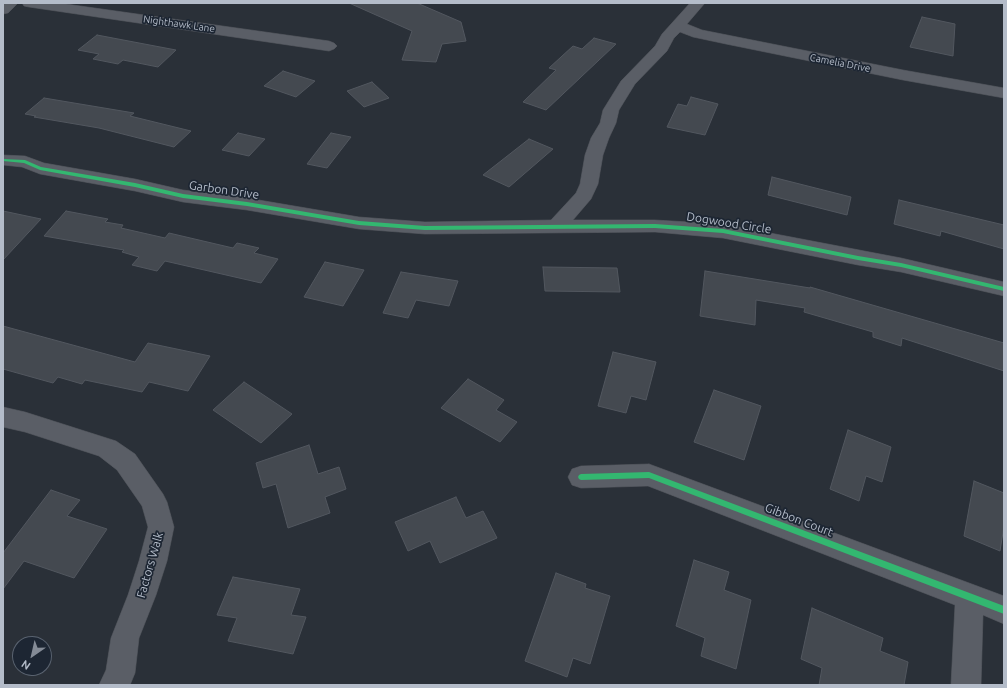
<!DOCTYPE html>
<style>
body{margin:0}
#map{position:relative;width:1007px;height:688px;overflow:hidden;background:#2a3038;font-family:Ubuntu,sans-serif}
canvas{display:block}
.frame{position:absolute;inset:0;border:4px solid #b4bcc9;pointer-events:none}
.north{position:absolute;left:12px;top:636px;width:40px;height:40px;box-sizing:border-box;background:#1d2633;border:1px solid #59626f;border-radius:50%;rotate:214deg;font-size:11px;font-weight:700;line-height:16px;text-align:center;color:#b4bcc9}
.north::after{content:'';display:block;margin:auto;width:14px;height:18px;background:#848b96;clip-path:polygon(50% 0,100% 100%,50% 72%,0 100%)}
</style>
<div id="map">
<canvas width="1007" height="688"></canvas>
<div class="frame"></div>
<div class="north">N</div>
</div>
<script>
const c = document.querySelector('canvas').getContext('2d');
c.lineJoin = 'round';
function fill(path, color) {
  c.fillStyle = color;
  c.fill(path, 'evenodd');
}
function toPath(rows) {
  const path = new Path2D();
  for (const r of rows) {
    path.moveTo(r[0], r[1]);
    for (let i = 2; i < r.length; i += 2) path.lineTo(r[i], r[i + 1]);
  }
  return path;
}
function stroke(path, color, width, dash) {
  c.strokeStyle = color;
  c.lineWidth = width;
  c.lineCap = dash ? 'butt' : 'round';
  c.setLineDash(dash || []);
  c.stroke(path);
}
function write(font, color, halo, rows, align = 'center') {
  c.font = font + ' Ubuntu,sans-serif';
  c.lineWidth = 3.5;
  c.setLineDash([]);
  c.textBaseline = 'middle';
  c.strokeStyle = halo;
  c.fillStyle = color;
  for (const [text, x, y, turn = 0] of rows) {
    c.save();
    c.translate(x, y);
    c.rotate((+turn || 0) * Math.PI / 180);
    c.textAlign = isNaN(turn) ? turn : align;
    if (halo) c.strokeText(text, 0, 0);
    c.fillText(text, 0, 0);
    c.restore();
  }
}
const building = toPath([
 [349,3,417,3,461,22,466,41,442,44,436,62,402,60,412,31,349,3],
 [922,17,955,24,953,56,910,47,922,17],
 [97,35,176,50,158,67,123,60,118,64,93,59,99,54,78,50,97,35],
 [594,38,616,44,546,110,523,102,556,70,549,68,573,46,582,49,594,38],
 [283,71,315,81,296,97,264,86,283,71],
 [372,82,389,98,364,107,347,91,372,82],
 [691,97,718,104,705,135,667,127,678,104,687,106,691,97],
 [44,98,134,113,130,116,191,131,174,147,99,128,34,117,36,116,25,114,44,98],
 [238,133,265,139,249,156,222,150,238,133],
 [331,133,351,137,327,168,307,164,331,133],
 [529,139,553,149,509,187,483,175,529,139],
 [772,177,851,197,847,215,768,195,772,177],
 [899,200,1004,225,1004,249,941,231,940,236,894,224,899,200],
 [3,211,41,219,3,260,3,211],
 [66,211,108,219,105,222,123,225,121,228,165,238,169,233,233,248,237,243,259,248,254,253,278,259,261,283,165,261,157,271,132,265,139,257,122,252,124,250,44,236,66,211],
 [325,262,364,270,343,306,304,297,325,262],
 [543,267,617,268,620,292,545,291,543,267],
 [705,271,810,288,810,287,1004,343,1004,371,902,338,901,346,873,337,873,332,804,312,805,308,756,300,755,325,700,316,705,271],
 [401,272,458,281,449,306,416,300,408,318,383,313,401,272],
 [3,326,135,362,148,343,210,356,188,391,149,382,142,392,85,380,82,384,58,377,53,383,3,369,3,326],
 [613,352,656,362,646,400,631,396,626,413,598,406,613,352],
 [468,379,504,400,496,410,517,422,500,442,441,408,468,379],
 [244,382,292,414,261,443,213,410,244,382],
 [714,390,761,406,744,460,694,442,714,390],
 [848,430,891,447,882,482,866,476,859,501,830,489,848,430],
 [309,445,318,474,339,467,346,489,325,497,330,513,288,528,276,484,263,488,256,463,309,445],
 [974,481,1004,493,1004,526,1000,551,964,536,974,481],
 [51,490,80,500,67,516,107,529,74,578,24,561,3,589,3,553,51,490],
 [456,497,466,518,483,511,497,538,440,563,430,541,408,551,395,522,456,497],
 [694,560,729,572,724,590,751,600,736,669,701,656,705,638,676,626,694,560],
 [556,573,586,584,585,588,610,596,590,664,573,658,567,677,525,661,556,573],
 [233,577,300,589,291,615,306,617,293,654,228,641,237,618,217,615,233,577],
 [812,608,883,638,880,651,908,662,904,685,819,685,822,668,801,659,812,608]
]);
const minor = toPath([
 [3,3,18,3,8,13,3,14,3,3],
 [22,3,59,3,329,41,334,43,337,46,334,49,329,51,29,7,24,6,22,3],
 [690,3,705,3,687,24,702,30,903,70,1004,88,1004,98,903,80,726,44,693,37,680,32,674,38,667,51,635,84,619,110,616,123,609,138,603,155,598,184,591,199,573,220,655,220,723,224,901,258,1004,282,1004,296,901,272,858,265,723,238,655,232,425,234,359,229,247,210,183,202,135,191,40,174,22,167,3,165,3,155,25,156,44,163,135,179,183,190,247,198,359,217,425,222,551,220,576,193,580,184,585,155,591,138,600,123,603,110,621,81,655,46,662,34,690,3],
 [3,407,25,412,116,441,135,454,163,494,167,502,174,527,167,561,156,595,139,638,135,673,130,685,99,685,106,670,111,638,128,595,139,561,148,527,142,506,117,470,99,456,25,432,3,427,3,407],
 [649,464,1004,596,1004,624,983,615,981,685,951,685,955,605,648,486,581,488,572,485,568,477,572,469,581,466,649,464]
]);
const cycleway = toPath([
 [3,159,25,160,41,167,135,183,183,194,247,202,359,221,425,226,655,224,723,229,858,256,901,263,1004,287,1004,291,901,267,858,260,723,233,655,228,425,230,359,225,247,206,183,198,135,187,40,170,24,163,3,161,3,159],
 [649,472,1004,606,1004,614,649,478,581,480,579,479,578,477,579,475,581,474,649,472]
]);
const farStreetnames = [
 ["Nighthawk Lane",179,24,8],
 ["Camelia Drive",840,63,11]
];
const streetNames = [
 ["Garbon Drive",224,190,8],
 ["Dogwood Circle",729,223,9],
 ["Gibbon Court",799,520,21],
 ["Factors Walk",150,565,-74]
];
fill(building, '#444950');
stroke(building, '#52575f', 1);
stroke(minor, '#484c53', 1);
fill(minor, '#5a5e66');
fill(cycleway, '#33b770');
write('10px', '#b4bcc9', '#1d2633', farStreetnames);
write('12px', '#b4bcc9', '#1d2633', streetNames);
</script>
